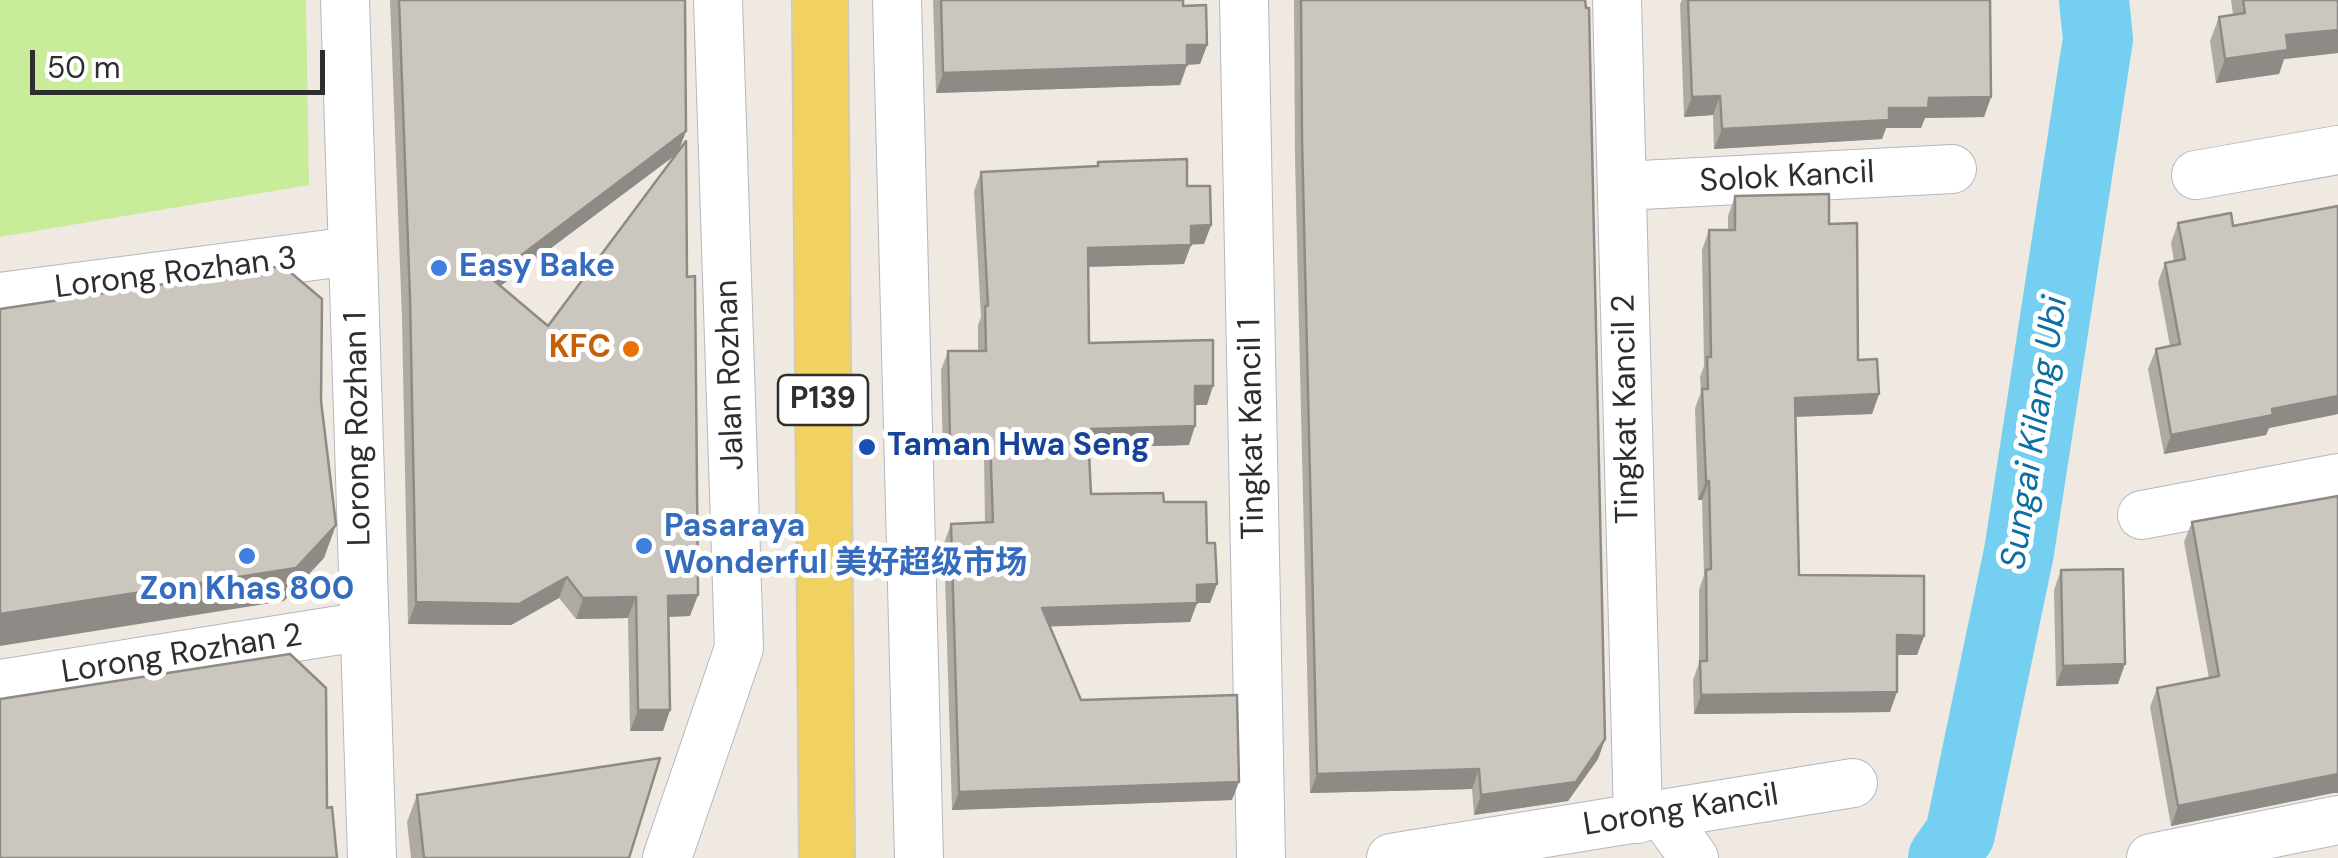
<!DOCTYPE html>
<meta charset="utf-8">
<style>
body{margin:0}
#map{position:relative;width:2338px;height:858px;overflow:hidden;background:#efe9e1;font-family:"DM Sans",sans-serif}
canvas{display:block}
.scale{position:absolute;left:30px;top:50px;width:295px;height:45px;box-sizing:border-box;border:5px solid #2e2e2e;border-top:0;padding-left:12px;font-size:30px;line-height:35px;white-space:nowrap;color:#2e2e2e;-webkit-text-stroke:8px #fff;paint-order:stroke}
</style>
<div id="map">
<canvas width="2338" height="858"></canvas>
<div class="scale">50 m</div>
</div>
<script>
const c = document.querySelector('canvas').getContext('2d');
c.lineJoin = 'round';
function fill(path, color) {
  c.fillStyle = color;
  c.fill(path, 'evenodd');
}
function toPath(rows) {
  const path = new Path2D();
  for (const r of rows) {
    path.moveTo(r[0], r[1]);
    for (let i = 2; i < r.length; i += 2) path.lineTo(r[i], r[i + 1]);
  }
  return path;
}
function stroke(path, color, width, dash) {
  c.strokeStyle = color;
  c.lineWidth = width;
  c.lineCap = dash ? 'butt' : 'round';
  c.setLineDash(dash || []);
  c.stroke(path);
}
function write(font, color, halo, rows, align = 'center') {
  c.font = font + ' "DM Sans","Noto Sans SC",sans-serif';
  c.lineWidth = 10;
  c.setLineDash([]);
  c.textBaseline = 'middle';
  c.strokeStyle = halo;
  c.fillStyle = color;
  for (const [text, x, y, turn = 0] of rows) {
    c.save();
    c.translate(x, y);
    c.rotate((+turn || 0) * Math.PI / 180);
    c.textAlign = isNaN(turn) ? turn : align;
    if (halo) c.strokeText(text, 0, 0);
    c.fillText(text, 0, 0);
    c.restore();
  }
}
const pitch = toPath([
 [0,0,306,0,309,185,0,237]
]);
const river = toPath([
 [1943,858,1960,834,2019,552,2098,39,2094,0]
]);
const minor = toPath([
 [345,0,372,858],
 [897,0,919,858],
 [1244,0,1261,858],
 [1617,0,1638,819],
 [2196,175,2338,150],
 [1622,186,1952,169],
 [0,297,352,251],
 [2142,515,2338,478],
 [0,684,365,626],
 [1663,815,1694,858],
 [667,858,739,648,718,0],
 [1391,858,1853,783],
 [2151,858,2338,820]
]);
const major = toPath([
 [820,0,827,858]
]);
const wall = toPath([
 [390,0,685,0,686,131,678,151,690,616,668,617,670,710,663,731,630,731,628,618,576,619,559,598,511,625,408,624,402,319],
 [677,154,548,326,500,286],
 [933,0,1183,0,1183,6,1207,45,1200,64,1187,65,1180,85,936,93],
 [1294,0,1585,0,1605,739,1598,759,1568,801,1474,815,1472,789,1310,793,1295,158],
 [1682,0,1990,0,1991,97,1984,117,1925,118,1921,128,1886,128,1882,139,1714,149,1713,115,1684,117,1680,4],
 [2231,0,2338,0,2338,53,2284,59,2279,74,2216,83,2210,41,2219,17,2233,15],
 [1098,162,1187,186,1211,225,1204,244,1191,244,1184,264,1088,267,1089,343,1207,405,1195,405,1189,445,1089,448,1091,494,1164,502,1207,543,1217,584,1210,603,1197,603,1190,622,1050,626,1081,700,1232,800,952,810,944,543,951,524,985,523,984,456,943,457,941,370,948,351,978,351,978,325,981,317,974,191,981,172,1096,166],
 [1735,196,1829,224,1858,360,1879,394,1872,414,1795,417,1799,575,1924,636,1917,655,1897,655,1890,712,1694,714,1693,680,1699,663,1699,590,1704,575,1702,500,1698,500,1695,408,1701,392,1700,377,1704,366,1702,250,1709,230,1728,230,1728,216],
 [2338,206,2338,414,2269,428,2266,435,2164,454,2148,369,2156,349,2170,346,2158,282,2165,263,2174,261,2171,243,2178,223,2233,226],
 [2338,496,2338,793,2333,793,2171,826,2150,707,2157,688,2209,678,2184,542,2192,522],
 [2061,570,2118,684,2056,686,2054,590],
 [417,795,629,858,411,858,407,822]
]);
const shadedWall = toPath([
 [2338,30,2338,53,2284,59,2279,74,2216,83,2225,59,2286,35],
 [1187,45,1207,45,1200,64,1180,65],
 [1187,65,1180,85,936,93,943,73],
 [1720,96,1713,115,1684,117,1692,97],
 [1991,97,1984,117,1925,118,1921,128,1886,128,1882,139,1714,149,1722,129,1889,108,1929,98],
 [686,131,678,153,483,299,491,278],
 [1211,225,1204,244,1184,245,1191,226],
 [1191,245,1184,264,1081,267,1088,248],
 [1195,386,1213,386,1207,405,1188,405],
 [1879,394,1872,414,1788,417,1795,398],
 [2338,396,2338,414,2269,428,2266,435,2164,454,2171,435,2272,409],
 [1195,426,1189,445,1084,448,1091,429],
 [990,437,984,456,943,457,950,438],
 [1706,481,1709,481,1702,500,1698,500],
 [336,525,324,558,284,601,0,646,0,614],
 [567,577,559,598,511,625,408,624,416,602],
 [1217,584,1210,603,1190,603,1197,585],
 [698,595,690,616,660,617,668,596],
 [636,597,628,618,576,619,583,598],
 [1197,603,1190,622,1035,627,1042,608],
 [1897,635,1924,636,1917,655,1890,655],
 [2125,664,2118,684,2056,686,2063,666],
 [1897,692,1890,712,1694,714,1701,695],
 [638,710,670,710,663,731,630,731],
 [1605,739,1598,759,1568,801,1474,815,1481,795],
 [1479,769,1472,789,1310,793,1317,774],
 [2338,774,2338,793,2333,793,2171,826,2178,806],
 [1239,782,1232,800,952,810,959,792]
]);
const building = toPath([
 [399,0,685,0,686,131,491,278,548,326,686,141,687,277,695,276,698,595,668,596,670,710,638,710,636,597,583,598,567,577,519,604,416,602,410,298,399,0],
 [941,0,1183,0,1183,6,1206,5,1207,45,1187,45,1187,65,943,73,941,0],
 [1301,0,1585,0,1586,8,1589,8,1605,739,1576,782,1481,795,1479,769,1317,774,1302,138,1301,0],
 [1688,0,1990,0,1991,97,1929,98,1928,108,1889,108,1889,120,1722,129,1720,96,1692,97,1688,0],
 [2243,0,2338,0,2338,30,2286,35,2288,50,2225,59,2219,17,2245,13,2243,0],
 [1187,159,1187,186,1210,186,1211,225,1191,226,1191,245,1088,248,1089,343,1213,340,1213,386,1195,386,1195,426,1091,429,1088,433,1091,494,1163,493,1164,502,1206,502,1207,543,1215,543,1217,584,1197,585,1197,603,1042,608,1081,700,1237,695,1239,782,959,792,951,524,993,522,990,437,950,438,948,351,986,351,985,306,988,306,981,172,1098,166,1098,162,1187,159],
 [1829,194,1829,224,1857,223,1858,360,1877,359,1879,394,1795,398,1799,575,1924,576,1924,636,1897,635,1897,692,1701,695,1700,661,1707,661,1706,570,1711,569,1709,481,1706,481,1702,389,1708,389,1707,357,1711,357,1709,230,1735,230,1735,196,1829,194],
 [2338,206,2338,396,2272,409,2273,415,2171,435,2156,349,2180,344,2165,263,2185,259,2178,223,2231,213,2233,226,2338,206],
 [283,266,322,299,321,401,336,525,296,568,0,614,0,309,283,266],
 [2338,496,2338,774,2178,806,2157,688,2219,676,2192,522,2338,496],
 [2123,569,2125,664,2063,666,2061,570,2123,569],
 [290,654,326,688,327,808,332,807,337,858,0,858,0,699,290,654],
 [660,758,629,858,424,858,417,795,660,758]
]);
const markers = [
 [439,268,10,"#3f7fe0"],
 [631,349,10,"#e8710a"],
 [867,447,10,"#1a4fb4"],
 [644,546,10,"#3f7fe0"],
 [247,556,10,"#3f7fe0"]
];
const shields = [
 [823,400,90]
];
const shieldNames = [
 ["P139",823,400]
];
const streetNames = [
 ["Solok Kancil",1787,178,-3],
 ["Lorong Rozhan 3",176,274,-7],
 ["Jalan Rozhan",731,375,-92],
 ["Tingkat Kancil 2",1627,409,-91],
 ["Lorong Rozhan 1",359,429,-91],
 ["Tingkat Kancil 1",1253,429,-91],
 ["Lorong Rozhan 2",182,655,-9],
 ["Lorong Kancil",1681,811,-9]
];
const shopNames = [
 ["Easy Bake",459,268],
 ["Pasaraya",664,528],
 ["Wonderful 美好超级市场",664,565],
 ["Zon Khas 800",247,591,"center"]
];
const foodNames = [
 ["KFC",611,349]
];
const transitNames = [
 ["Taman Hwa Seng",887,447]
];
const waterNames = [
 ["Sungai Kilang Ubi",2036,433,-81]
];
fill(pitch, '#c9ec9a');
stroke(river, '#75cff0', 70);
stroke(minor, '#b4b7c1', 50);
stroke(major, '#c9c9c9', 58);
stroke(minor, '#fff', 48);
stroke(major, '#f2d163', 55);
fill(wall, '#afaba4');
fill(shadedWall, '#8e8b86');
fill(building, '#cbc7bf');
stroke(building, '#8e8b86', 2.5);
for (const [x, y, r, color] of markers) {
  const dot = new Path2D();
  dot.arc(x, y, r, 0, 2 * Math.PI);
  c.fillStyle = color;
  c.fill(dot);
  stroke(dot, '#fff', 4);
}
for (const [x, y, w] of shields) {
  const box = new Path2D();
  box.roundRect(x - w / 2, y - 25, w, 50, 8);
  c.fillStyle = '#fff';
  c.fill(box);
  stroke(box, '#2e2e2e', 2.5);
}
write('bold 30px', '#2e2e2e', null, shieldNames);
write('32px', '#2e2e2e', '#fff', streetNames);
write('bold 32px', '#366cbe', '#fff', shopNames, 'left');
write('bold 32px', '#c56008', '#fff', foodNames, 'right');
write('bold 32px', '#164399', '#fff', transitNames, 'left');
write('italic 35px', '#0d6fa3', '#fff', waterNames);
</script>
